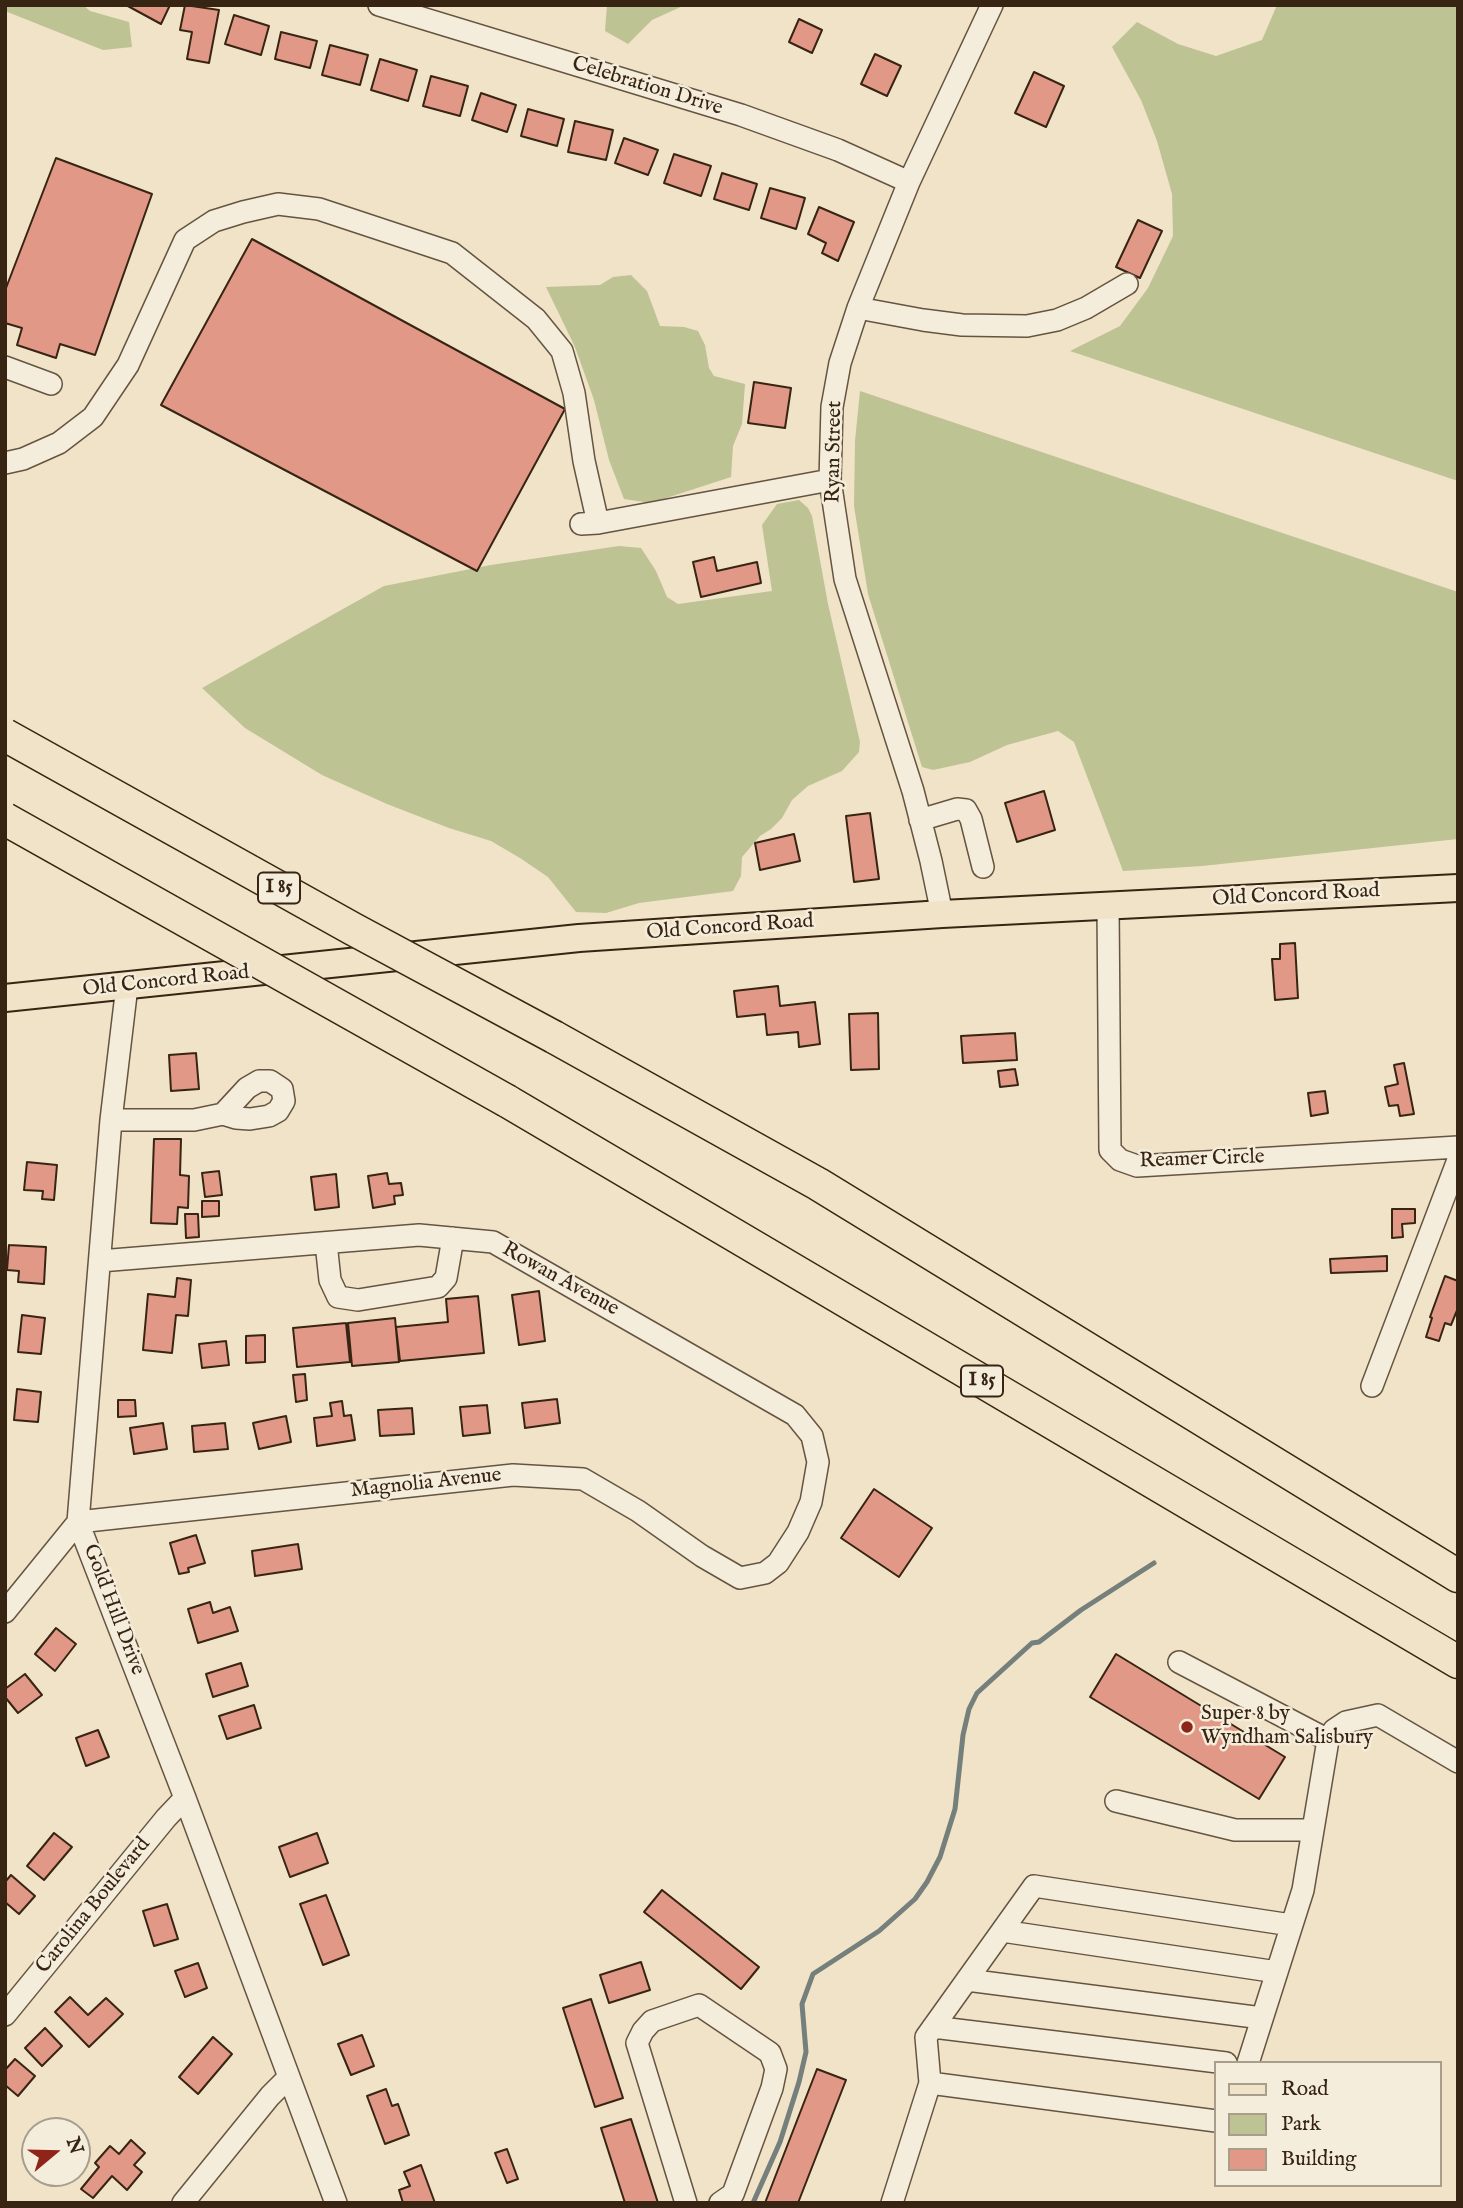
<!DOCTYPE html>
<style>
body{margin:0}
#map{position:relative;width:1463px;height:2208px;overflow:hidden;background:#f0e3c7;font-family:"IM FELL English",serif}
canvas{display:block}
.frame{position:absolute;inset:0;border:7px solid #372413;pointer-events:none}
.legend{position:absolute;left:1214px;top:2061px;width:228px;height:126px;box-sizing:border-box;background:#f5eddb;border:2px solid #a99d8b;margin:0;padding:9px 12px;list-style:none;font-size:21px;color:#372413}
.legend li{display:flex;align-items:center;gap:14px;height:35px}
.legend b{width:35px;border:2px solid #a99d8b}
.north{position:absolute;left:21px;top:2117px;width:70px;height:70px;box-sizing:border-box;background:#f5eddb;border:2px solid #a99d8b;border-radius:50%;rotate:71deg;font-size:19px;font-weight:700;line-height:28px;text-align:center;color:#372413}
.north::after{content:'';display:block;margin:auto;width:24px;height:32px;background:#8f2418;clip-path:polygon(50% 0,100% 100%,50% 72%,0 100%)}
</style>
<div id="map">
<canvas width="1463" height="2208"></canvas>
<div class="frame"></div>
<ul class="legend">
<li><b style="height:9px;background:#f0e3c7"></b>Road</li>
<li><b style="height:19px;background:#bdc393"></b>Park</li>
<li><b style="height:19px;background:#e19886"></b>Building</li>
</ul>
<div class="north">N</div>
</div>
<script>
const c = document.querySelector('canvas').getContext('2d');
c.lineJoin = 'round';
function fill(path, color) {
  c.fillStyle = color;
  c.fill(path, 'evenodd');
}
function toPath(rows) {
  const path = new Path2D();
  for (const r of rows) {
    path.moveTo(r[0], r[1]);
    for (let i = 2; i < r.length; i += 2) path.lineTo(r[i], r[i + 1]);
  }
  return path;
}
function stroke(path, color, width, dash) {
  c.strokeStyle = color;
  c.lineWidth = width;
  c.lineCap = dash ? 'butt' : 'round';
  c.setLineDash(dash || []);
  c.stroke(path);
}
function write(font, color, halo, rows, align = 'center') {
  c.font = font + ' "IM FELL English",serif';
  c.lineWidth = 5;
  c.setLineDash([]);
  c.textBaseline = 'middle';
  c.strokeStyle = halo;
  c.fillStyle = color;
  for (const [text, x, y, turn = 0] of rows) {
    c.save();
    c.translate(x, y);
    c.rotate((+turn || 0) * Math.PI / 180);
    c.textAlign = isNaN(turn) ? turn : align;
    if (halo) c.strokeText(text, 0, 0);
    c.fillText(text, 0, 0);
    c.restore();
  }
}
const green = toPath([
 [5,5,83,5,90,11,129,22,132,47,103,50,5,11],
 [607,5,685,5,652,20,628,44,605,31],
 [1277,5,1458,5,1458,481,1070,351,1120,326,1148,288,1173,236,1172,194,1157,141,1141,100,1112,47,1137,22,1178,44,1216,56,1262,40],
 [631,275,647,291,660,326,684,327,698,331,705,345,709,368,714,376,745,384,742,424,733,446,731,477,651,503,624,499,609,460,594,400,575,347,546,287,600,285,613,277],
 [860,391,1458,592,1458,839,1202,866,1123,871,1074,742,1058,731,1007,745,970,762,933,770,922,767,868,594,854,506,855,441],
 [799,500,808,508,812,516,828,604,860,742,859,752,842,771,808,786,792,800,782,818,771,829,760,836,742,857,741,876,733,891,639,903,606,913,576,912,548,877,520,858,491,841,449,828,387,804,322,775,245,728,202,688,384,586,491,565,619,546,641,548,656,571,667,597,678,604,772,591,762,525,777,504]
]);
const stream = toPath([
 [753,2203,780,2142,799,2082,806,2052,802,2004,813,1974,879,1931,915,1899,927,1882,940,1857,955,1809,963,1735,969,1709,977,1693,1032,1643,1039,1642,1081,1610,1154,1563]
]);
const building = toPath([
 [126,5,170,5,161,24,126,5],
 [185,5,219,10,209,63,187,59,192,32,180,30,185,5],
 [234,15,269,26,261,55,225,44,234,15],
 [799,19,822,30,812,53,789,42,799,19],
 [281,32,317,41,310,68,275,59,281,32],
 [330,45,368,55,360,85,322,75,330,45],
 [875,54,901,66,887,96,861,84,875,54],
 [380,59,417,70,408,101,371,90,380,59],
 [1034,72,1064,86,1046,127,1015,113,1034,72],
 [431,76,468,86,460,116,423,106,431,76],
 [481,93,516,105,507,132,472,120,481,93],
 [528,109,564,119,557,146,521,136,528,109],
 [575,121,613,130,606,160,568,152,575,121],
 [624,138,658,150,648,175,615,163,624,138],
 [674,154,711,166,701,196,664,183,674,154],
 [56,158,152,194,95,355,60,344,56,358,17,345,22,328,5,323,6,288,56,158],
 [722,173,757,184,749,210,714,199,722,173],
 [770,188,805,198,796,229,761,218,770,188],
 [819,207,854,222,838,261,822,253,826,243,808,234,819,207],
 [1138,220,1162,231,1140,278,1116,267,1138,220],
 [252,239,565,409,477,571,161,405,252,239],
 [754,382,791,388,785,428,748,423,754,382],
 [714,557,717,571,757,562,761,583,701,597,693,562,714,557],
 [1044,791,1055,830,1017,842,1005,803,1044,791],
 [870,813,879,879,854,882,846,816,870,813],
 [794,834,800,861,760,870,755,843,794,834],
 [1295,943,1298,998,1275,1000,1272,959,1280,959,1280,944,1295,943],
 [778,986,780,1006,815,1002,820,1044,799,1047,798,1032,767,1035,765,1014,737,1017,734,991,778,986],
 [878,1013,879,1069,851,1070,849,1014,878,1013],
 [1015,1033,1017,1060,963,1063,961,1036,1015,1033],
 [196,1053,199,1089,171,1091,169,1055,196,1053],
 [1404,1063,1414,1114,1400,1116,1398,1105,1389,1106,1385,1087,1398,1084,1394,1065,1404,1063],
 [1015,1069,1018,1085,1000,1087,998,1071,1015,1069],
 [1325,1091,1328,1113,1311,1116,1308,1093,1325,1091],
 [154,1139,181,1139,180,1175,189,1176,188,1208,178,1207,177,1224,151,1223,154,1139],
 [27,1162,57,1165,54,1200,42,1199,43,1191,24,1190,27,1162],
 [219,1171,222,1195,205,1197,202,1173,219,1171],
 [387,1173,389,1184,401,1183,403,1195,394,1196,395,1204,373,1208,368,1176,387,1173],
 [336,1174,339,1207,315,1210,311,1177,336,1174],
 [202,1201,219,1201,219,1216,202,1217,202,1201],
 [1392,1209,1415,1209,1415,1223,1402,1224,1403,1237,1392,1238,1392,1209],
 [185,1214,198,1214,199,1237,186,1238,185,1214],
 [9,1245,46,1247,44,1284,18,1282,19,1271,7,1270,9,1245],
 [1387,1256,1387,1271,1331,1273,1330,1259,1387,1256],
 [1445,1276,1458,1281,1458,1308,1451,1325,1445,1323,1439,1341,1426,1337,1432,1318,1430,1317,1445,1276],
 [177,1278,191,1280,188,1316,176,1315,172,1353,143,1350,148,1294,175,1297,177,1278],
 [539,1291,545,1341,519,1345,512,1295,539,1291],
 [478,1296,484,1353,400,1361,396,1327,448,1322,446,1299,478,1296],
 [22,1315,45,1318,41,1354,18,1352,22,1315],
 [395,1318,399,1362,352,1366,348,1323,395,1318],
 [346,1323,350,1362,297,1367,293,1328,346,1323],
 [265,1335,265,1362,246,1363,246,1336,265,1335],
 [226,1341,229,1365,202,1368,199,1344,226,1341],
 [305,1374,307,1400,296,1402,293,1375,305,1374],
 [17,1389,41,1392,38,1422,14,1420,17,1389],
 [557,1399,560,1423,525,1428,522,1403,557,1399],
 [118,1400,135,1400,136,1416,118,1417,118,1400],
 [342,1401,344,1416,351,1415,355,1440,317,1446,314,1418,332,1416,330,1403,342,1401],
 [487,1405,490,1433,463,1436,460,1407,487,1405],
 [412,1408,414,1434,380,1436,378,1410,412,1408],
 [286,1416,291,1442,259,1449,253,1423,286,1416],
 [163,1423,167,1449,134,1454,130,1428,163,1423],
 [225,1423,228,1449,194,1452,192,1426,225,1423],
 [874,1489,932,1528,899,1577,841,1538,874,1489],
 [196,1535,205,1563,188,1568,189,1572,179,1574,170,1543,196,1535],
 [298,1544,302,1569,255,1576,252,1551,298,1544],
 [210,1602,213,1613,230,1607,238,1631,198,1643,188,1609,210,1602],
 [56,1628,76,1644,55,1671,35,1654,56,1628],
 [1116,1654,1285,1757,1259,1799,1090,1697,1116,1654],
 [241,1663,248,1686,213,1697,206,1674,241,1663],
 [25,1674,42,1695,18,1713,5,1697,5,1689,25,1674],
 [254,1705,261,1728,227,1739,219,1716,254,1705],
 [98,1730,109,1757,86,1766,76,1738,98,1730],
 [54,1833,72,1847,44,1880,27,1866,54,1833],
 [317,1833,328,1863,290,1877,279,1847,317,1833],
 [11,1875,35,1896,19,1914,5,1902,5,1882,11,1875],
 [662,1890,759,1967,741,1989,644,1912,662,1890],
 [326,1895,349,1955,323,1965,300,1904,326,1895],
 [167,1904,178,1939,154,1946,143,1911,167,1904],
 [641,1962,650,1990,609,2003,600,1975,641,1962],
 [198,1963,207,1988,185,1997,175,1971,198,1963],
 [70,1997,88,2015,106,1998,123,2014,89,2047,55,2012,70,1997],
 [591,1999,623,2098,595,2107,563,2008,591,1999],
 [45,2028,62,2046,42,2066,25,2048,45,2028],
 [362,2035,374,2066,351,2075,338,2044,362,2035],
 [213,2037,232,2054,198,2094,179,2077,213,2037],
 [15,2059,35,2076,18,2096,5,2085,5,2070,15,2059],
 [817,2069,846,2080,798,2203,765,2203,817,2069],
 [386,2089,392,2106,398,2104,409,2135,385,2144,367,2096,386,2089],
 [631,2119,658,2203,625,2203,601,2128,631,2119],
 [131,2140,145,2153,134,2165,142,2172,127,2190,112,2176,93,2198,81,2189,99,2167,95,2163,110,2146,119,2154,131,2140],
 [507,2149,518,2179,507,2183,495,2153,507,2149],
 [421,2165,435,2203,403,2203,399,2190,410,2186,404,2172,421,2165]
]);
const minor = toPath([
 [379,5,741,115,838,150,909,182],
 [858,308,923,320,962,325,1027,326,1057,320,1086,308,1127,284],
 [5,367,51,384],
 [5,463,23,459,59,443,93,417,128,365,185,240,214,221,243,212,278,204,319,209,452,253,536,319,562,351,574,393,584,461,598,523],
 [581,524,598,523,830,480],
 [920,820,957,809,966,810,971,819,983,867],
 [1108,905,1110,1150,1120,1160,1137,1166,1458,1147],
 [942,914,931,861,913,791,845,579,830,480,832,407,840,363,858,308,909,182,992,5],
 [127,986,111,1120,78,1522,185,1798,336,2203],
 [111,1120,194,1120,223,1114,247,1088,259,1081,270,1081,282,1089,284,1101,278,1111,269,1116,250,1119,236,1118,223,1114],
 [326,1243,330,1280,338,1297,358,1300,438,1287,446,1278,453,1238],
 [1372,1386,1458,1160],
 [5,1612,78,1522,513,1475,583,1479,638,1511,702,1556,740,1578,765,1573,778,1563,798,1532,811,1502,818,1462,812,1436,795,1415,493,1242,419,1235,100,1261],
 [1179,1662,1328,1740],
 [1116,1801,1235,1830,1313,1830],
 [1002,1931,1277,1972],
 [967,1980,1262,2018],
 [5,2015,166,1818,185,1798],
 [933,2027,1226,2063],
 [1248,2063,1303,1890,1328,1740,1334,1730,1346,1722,1378,1715,1458,1762],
 [1216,2121,930,2083,926,2037,1034,1886,1291,1925],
 [183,2203,270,2096,289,2077],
 [686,2203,637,2043,643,2031,652,2021,699,2005,770,2053,776,2069,772,2088,733,2194,720,2203],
 [892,2203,930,2083]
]);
const major = toPath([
 [5,998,579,938,942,914,1458,888]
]);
const highway = toPath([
 [554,1037,818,1184,1458,1576],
 [507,1101,1458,1662]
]);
const highwayBridge = toPath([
 [5,735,353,929,554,1037],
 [5,819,507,1101]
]);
const markers = [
 [1187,1727,7,"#8f2418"]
];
const shields = [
 [279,888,42],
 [982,1381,42]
];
const shieldNames = [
 ["I 85",279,888],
 ["I 85",982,1381]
];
const streetNames = [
 ["Celebration Drive",647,87,17],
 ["Ryan Street",835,452,-89],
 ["Old Concord Road",1296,896,-3],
 ["Old Concord Road",730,928,-4],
 ["Old Concord Road",166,982,-6],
 ["Reamer Circle",1202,1160,-2],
 ["Rowan Avenue",560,1280,29],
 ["Magnolia Avenue",426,1484,-6],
 ["Gold Hill Drive",113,1610,69],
 ["Carolina Boulevard",94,1906,-51]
];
const poiNames = [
 ["Super 8 by",1201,1715],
 ["Wyndham Salisbury",1201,1739]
];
fill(green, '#bdc393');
stroke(stream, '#757f7b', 5);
fill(building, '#e19886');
stroke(building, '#372413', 2);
stroke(minor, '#655440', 24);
stroke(major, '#372413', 30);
stroke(highway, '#372413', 35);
stroke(minor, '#f5eddb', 21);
stroke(major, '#f0e3c7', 26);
stroke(highway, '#f0e3c7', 32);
stroke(highwayBridge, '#372413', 35, []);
stroke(highwayBridge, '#f0e3c7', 32);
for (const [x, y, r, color] of markers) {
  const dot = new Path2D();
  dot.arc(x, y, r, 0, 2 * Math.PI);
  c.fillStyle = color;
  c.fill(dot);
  stroke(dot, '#f5eddb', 2.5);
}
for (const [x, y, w] of shields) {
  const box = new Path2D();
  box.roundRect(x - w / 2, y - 15.5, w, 31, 5);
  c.fillStyle = '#f5eddb';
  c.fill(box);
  stroke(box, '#372413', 2);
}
write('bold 19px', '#372413', null, shieldNames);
write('21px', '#372413', '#f5eddb', streetNames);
write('21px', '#372413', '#f5eddb', poiNames, 'left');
</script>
